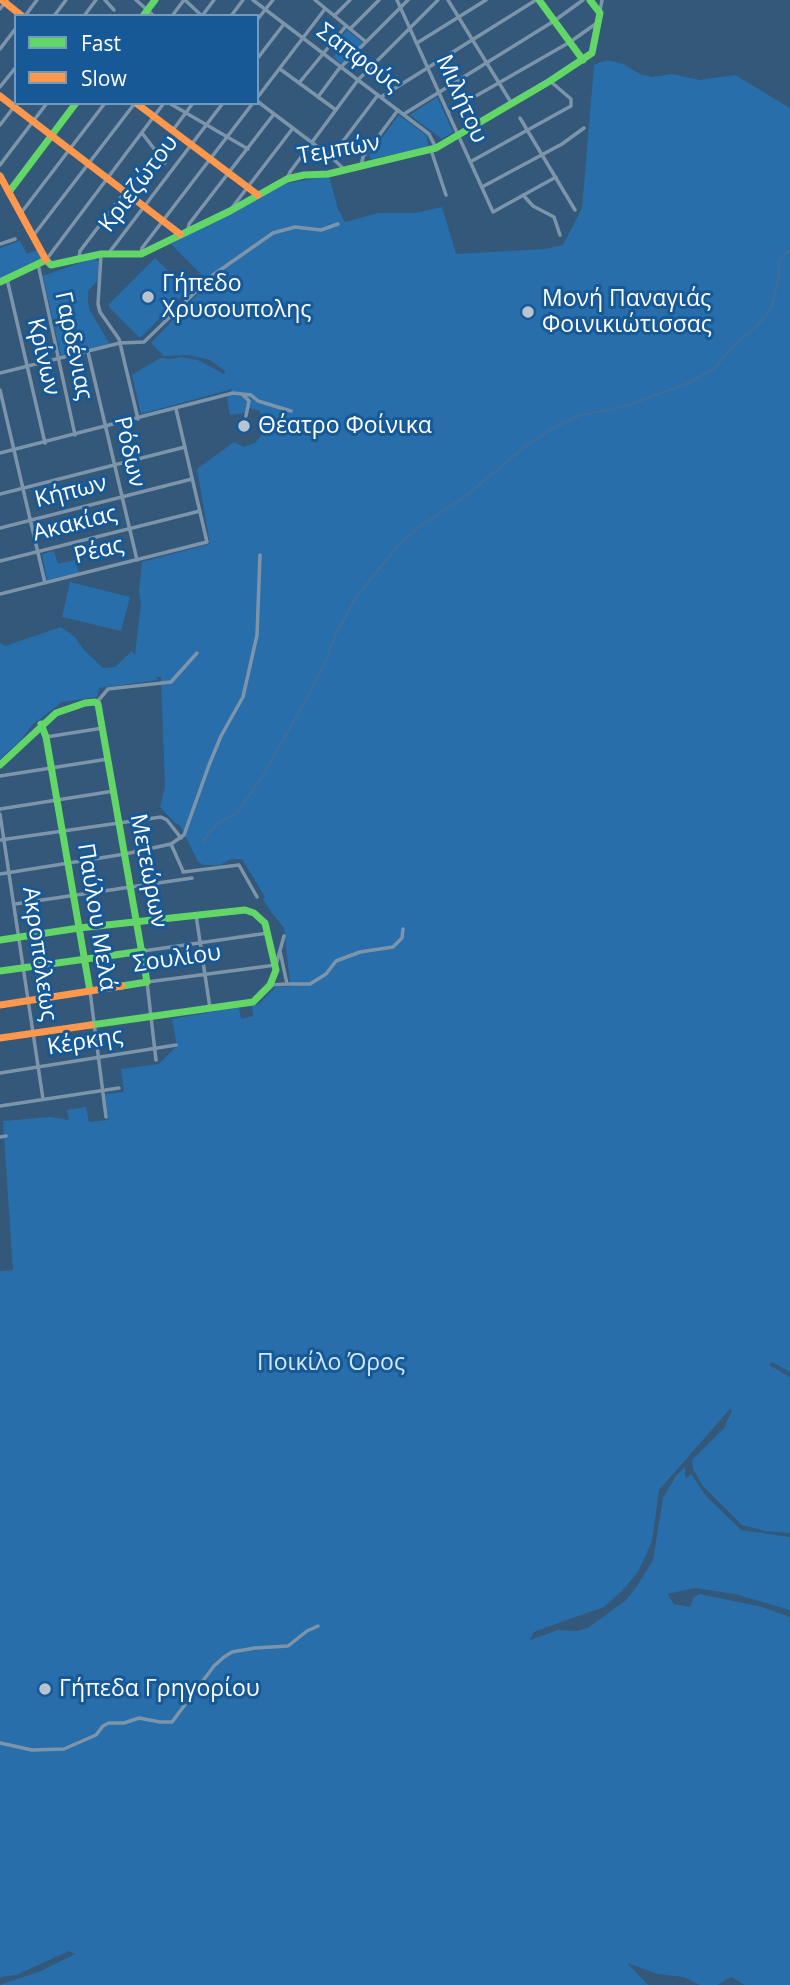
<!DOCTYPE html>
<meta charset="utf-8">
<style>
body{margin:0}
#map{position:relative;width:790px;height:1985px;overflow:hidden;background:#335879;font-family:"Open Sans",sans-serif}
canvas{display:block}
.legend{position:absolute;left:14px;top:14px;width:245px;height:91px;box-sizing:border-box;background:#165996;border:2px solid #739bc0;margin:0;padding:9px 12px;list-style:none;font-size:21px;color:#fff}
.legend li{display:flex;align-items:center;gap:14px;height:35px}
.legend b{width:35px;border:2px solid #739bc0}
</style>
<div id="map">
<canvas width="790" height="1985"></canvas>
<ul class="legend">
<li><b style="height:9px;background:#63d668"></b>Fast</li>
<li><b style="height:9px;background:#ff974d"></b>Slow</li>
</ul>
</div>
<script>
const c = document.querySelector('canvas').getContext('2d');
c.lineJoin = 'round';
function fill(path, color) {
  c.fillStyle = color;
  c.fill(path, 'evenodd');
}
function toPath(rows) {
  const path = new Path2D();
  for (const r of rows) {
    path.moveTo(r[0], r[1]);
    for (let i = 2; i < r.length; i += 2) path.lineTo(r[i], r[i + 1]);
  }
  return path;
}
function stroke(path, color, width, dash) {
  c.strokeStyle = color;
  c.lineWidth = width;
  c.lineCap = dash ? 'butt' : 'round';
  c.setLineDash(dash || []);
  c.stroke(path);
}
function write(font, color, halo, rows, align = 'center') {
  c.font = font + ' "Open Sans",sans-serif';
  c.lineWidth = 6;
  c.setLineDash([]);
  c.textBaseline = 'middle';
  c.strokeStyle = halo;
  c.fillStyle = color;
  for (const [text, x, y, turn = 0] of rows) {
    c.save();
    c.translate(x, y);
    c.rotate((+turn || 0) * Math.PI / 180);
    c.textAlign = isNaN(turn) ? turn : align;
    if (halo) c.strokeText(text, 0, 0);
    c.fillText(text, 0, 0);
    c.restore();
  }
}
const green = toPath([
 [347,30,363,43,342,64,333,57,337,52,332,48],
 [607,60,623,64,640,74,652,77,672,74,699,80,735,75,790,108,790,1372,772,1362,769,1365,790,1377,790,1533,766,1531,742,1525,702,1485,693,1469,692,1460,724,1428,732,1410,730,1409,659,1490,652,1541,638,1572,622,1591,604,1607,536,1631,533,1633,530,1640,558,1630,578,1631,589,1627,625,1601,637,1586,653,1560,663,1498,676,1476,685,1467,685,1477,687,1478,691,1474,706,1496,741,1530,790,1537,790,1610,735,1594,695,1588,667,1594,674,1604,690,1607,694,1597,700,1594,762,1607,790,1617,790,1985,745,1985,731,1977,717,1985,700,1985,684,1977,658,1974,627,1963,648,1985,0,1985,41,1971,75,1954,69,1951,16,1975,0,1977,0,1271,13,1270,3,1121,50,1117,69,1120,67,1110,86,1107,89,1122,108,1120,105,1094,124,1092,121,1069,159,1064,177,1046,172,1019,239,1007,241,1019,253,1016,252,1006,259,1004,276,987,294,986,293,983,290,983,284,928,269,909,263,899,265,897,242,859,231,859,220,865,204,865,198,862,180,825,175,823,160,807,165,787,161,677,156,677,158,680,99,688,97,697,62,702,32,725,21,740,0,759,0,643,5,646,61,627,75,637,84,650,103,668,115,667,132,651,135,655,141,603,139,592,142,562,210,544,197,469,234,442,244,447,255,443,263,433,264,420,259,411,246,407,245,413,230,415,227,399,232,389,141,414,132,375,160,358,171,359,181,357,198,360,224,374,225,371,210,360,189,355,164,356,151,343,209,282,171,244,283,184,329,176,338,209,345,222,378,213,416,213,442,207,456,254,545,249,563,245,582,208,594,65],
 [437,97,453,132,442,139,410,115],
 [399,115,427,136,428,147,371,159,369,155],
 [20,241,27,254,37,250,41,258,0,278,0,248],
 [94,258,99,262,97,281,88,291,88,302,90,311,110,344,61,356,43,276],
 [155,258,188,290,140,338,109,307,109,304],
 [54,551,58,564,75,560,79,573,47,580,42,554],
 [70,582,130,597,121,631,62,617]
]);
const stream = toPath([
 [202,843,211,830,221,821,238,812,265,772,307,698,325,663,337,632,356,597,398,546,419,527,467,495,522,449,550,430,580,415,615,409,640,401,688,383,714,369,735,344,755,328,771,309,778,283,780,259,790,250]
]);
const street = toPath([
 [105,0,114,10],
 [136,0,154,16],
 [185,0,202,16],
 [253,0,429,134,436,148],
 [315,0,366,42],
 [397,0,493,212,556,177],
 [448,0,512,104],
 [0,9,7,0],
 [600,11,602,0],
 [25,16,37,0],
 [54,16,66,0],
 [84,16,96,0],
 [172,16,184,0],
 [202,16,214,0],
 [231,16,243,0],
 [334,16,350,0],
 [257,20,273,0],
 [350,29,379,0],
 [417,43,486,0],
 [0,49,16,28],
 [257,59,284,24],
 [280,69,336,110],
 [299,83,346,26],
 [0,87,16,67],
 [318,97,338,70,408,0],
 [381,97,536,0],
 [257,98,325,9],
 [257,101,331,157,345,170],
 [169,103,248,149],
 [448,112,570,42,597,23],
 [404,114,554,21,583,0],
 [520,118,575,210],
 [0,125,17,103],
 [173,130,193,103],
 [142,133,165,163],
 [431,150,446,195],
 [331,157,378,95],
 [470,162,571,106,571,99,550,81],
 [0,165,47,103],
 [361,166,363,157,398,110],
 [287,179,290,172,358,80,438,0],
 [482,187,562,144,584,128],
 [523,195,533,206,554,217,560,235],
 [231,209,293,128],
 [21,213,105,103],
 [188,230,189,224,274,114],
 [33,236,135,103],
 [0,244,15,239],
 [108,254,223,103],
 [141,254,142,248,253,103],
 [101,255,98,304,100,312,119,339,138,419],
 [79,258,80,251,125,192],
 [46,260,164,103],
 [38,264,75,435],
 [7,279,45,443],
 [88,352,137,560],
 [0,373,120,343,144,342,213,275,273,233,295,227,321,230,338,224],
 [0,390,45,583],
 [243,395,249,401,246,416],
 [0,453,233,393,251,395,258,401,291,411],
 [0,494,185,447],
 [0,528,192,479],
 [0,561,200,511],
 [0,594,207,542,176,409],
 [97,702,108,689,171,682,197,653],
 [46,737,103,728],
 [0,776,108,759],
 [0,809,114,791],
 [0,814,43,1099],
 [0,840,161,817,167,820,181,838],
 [171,844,183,871],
 [183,872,239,865,257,897],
 [0,874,125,854,171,844,184,835,209,765,221,736,243,697,257,635,260,555],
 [15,904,192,878],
 [196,915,210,1008],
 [143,951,268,933],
 [287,984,310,984,326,974,336,961,360,952,393,947,402,938,403,929],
 [270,985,287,984,280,951],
 [90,991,106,1117],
 [156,1060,147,982,276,965,284,936],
 [0,1073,176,1045],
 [0,1106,119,1088],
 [0,1137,6,1136],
 [0,1743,32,1750,64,1749,96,1735,103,1726,109,1723,124,1723,139,1718,160,1722,172,1722,214,1666,224,1657,232,1652,255,1648,288,1646,307,1631,318,1626]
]);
const fast = toPath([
 [539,0,583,60],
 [143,16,155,0],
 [9,192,76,103],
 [46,260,51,265,101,254,141,254,230,211,287,179,304,175,328,174,436,148,550,81,592,53,600,13,590,0],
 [0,282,46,260],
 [41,724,46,737,90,991],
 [0,765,56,713,85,703,95,702,98,704,147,982,122,986],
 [0,940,79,928,245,910,254,913,265,923,276,970,270,985,253,1002,91,1025],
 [0,971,143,951]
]);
const slow = toPath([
 [2,0,22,16],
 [0,96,180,234],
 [136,103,258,195],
 [0,176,46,260],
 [0,1005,122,986],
 [0,1038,91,1025]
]);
const markers = [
 [148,297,7,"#b8c5d0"],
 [528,312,7,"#b8c5d0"],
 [244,426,7,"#b8c5d0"],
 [45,1689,7,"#b8c5d0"]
];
const streetNames = [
 ["Σαπφούς",358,58,37],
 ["Μιλήτου",461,99,66],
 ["Τεμπών",339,150,-10],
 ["Κριεζώτου",139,184,-53],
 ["Γαρδένιας",73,346,78],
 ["Κρίνων",43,357,77],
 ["Ρόδων",129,452,77],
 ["Κήπων",71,492,-14],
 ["Ακακίας",75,524,-14],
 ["Ρέας",99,551,-14],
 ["Μετεώρων",148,871,79],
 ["Παύλου Μελά",96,917,81],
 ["Ακροπόλεως",39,954,82],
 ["Σουλίου",177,959,-8],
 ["Κέρκης",85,1042,-9]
];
const poiNames = [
 ["Γήπεδο",162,284],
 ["Χρυσουπολης",162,310],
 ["Μονή Παναγιάς",542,299],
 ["Φοινικιώτισσας",542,325],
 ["Θέατρο Φοίνικα",258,426],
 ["Γήπεδα Γρηγορίου",59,1689]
];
const parkNames = [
 ["Ποικίλο Όρος",331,1363]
];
fill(green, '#286eab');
stroke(stream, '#3f6d98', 2);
stroke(street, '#7d95ab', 3.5);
stroke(fast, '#63d668', 7);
stroke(slow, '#ff974d', 7);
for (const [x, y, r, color] of markers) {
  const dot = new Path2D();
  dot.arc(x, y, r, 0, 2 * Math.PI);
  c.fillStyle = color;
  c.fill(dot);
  stroke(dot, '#165996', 2.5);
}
write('23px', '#fff', '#165996', streetNames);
write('23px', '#fff', '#165996', poiNames, 'left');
write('23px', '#d0e8fc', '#165996', parkNames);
</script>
